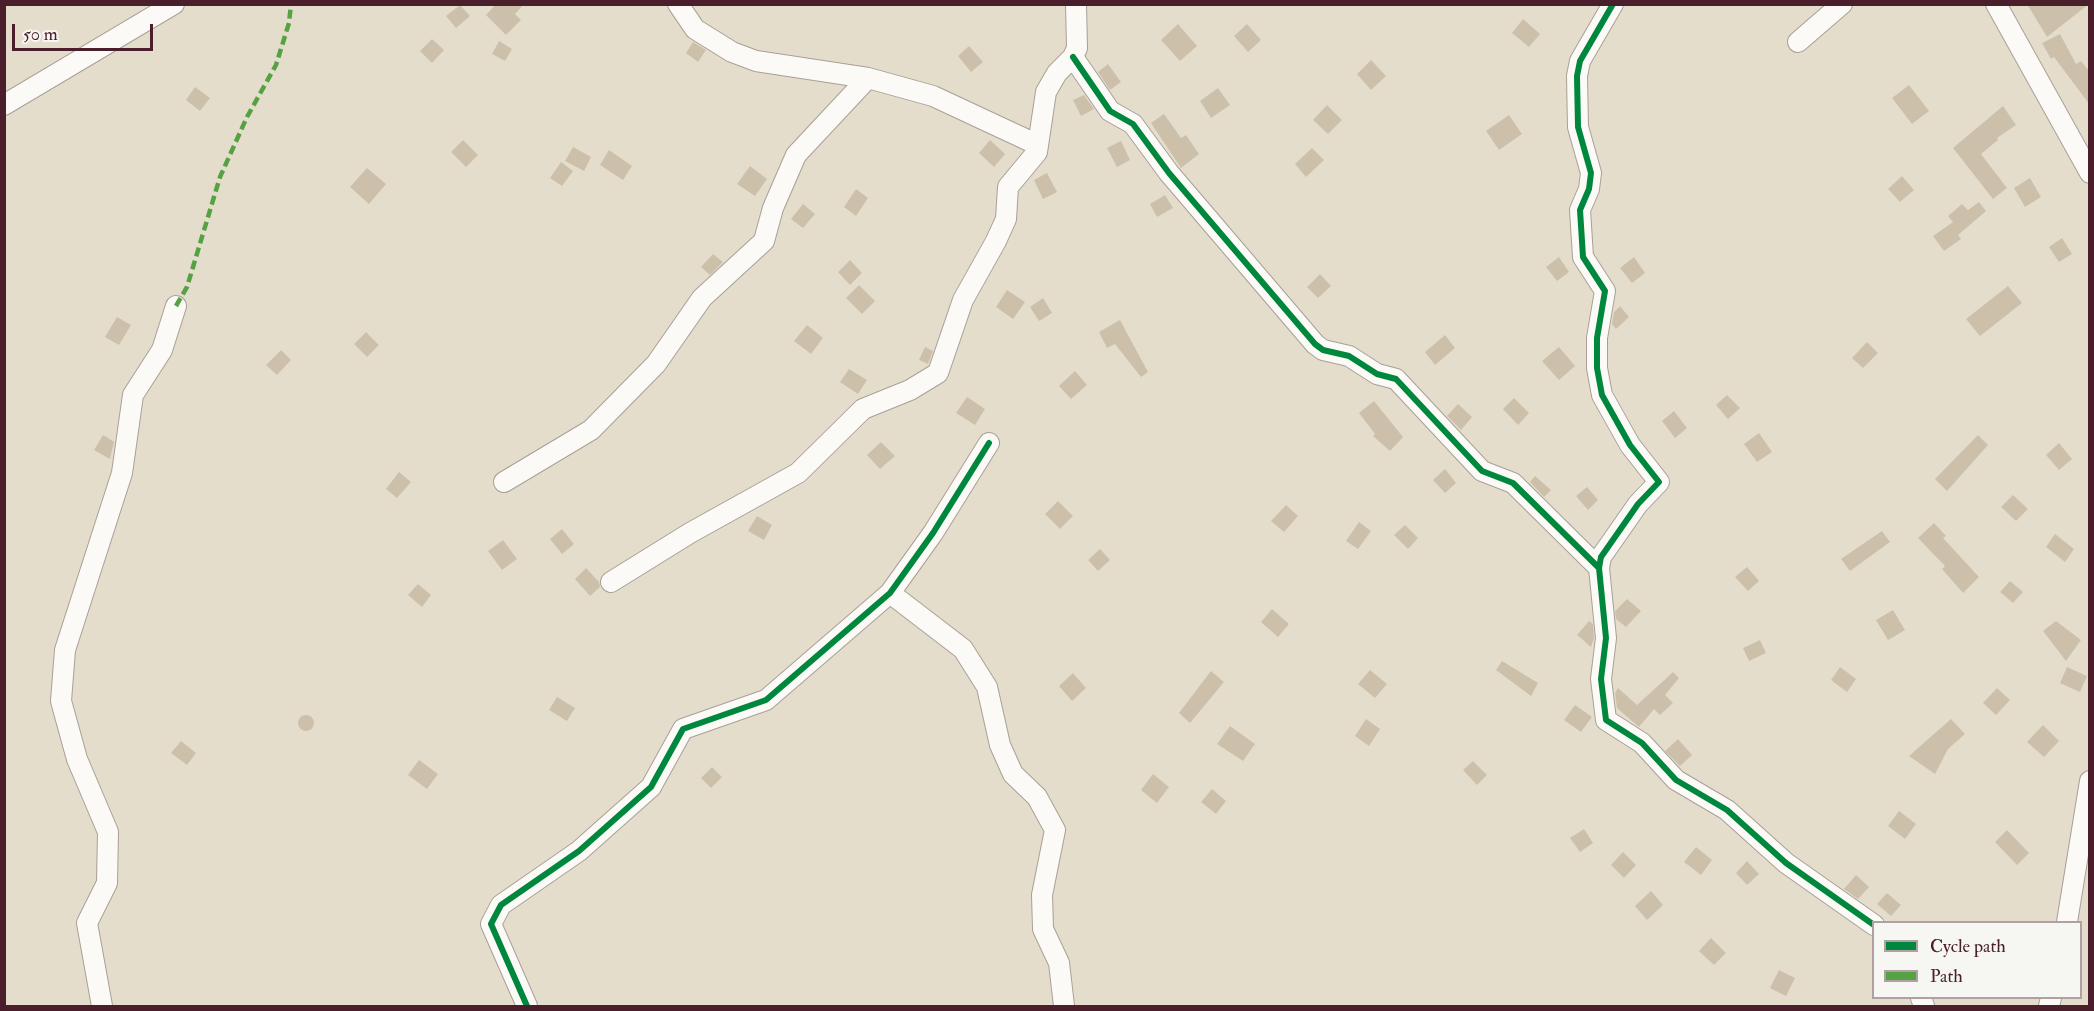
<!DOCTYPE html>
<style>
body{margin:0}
#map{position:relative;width:2094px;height:1011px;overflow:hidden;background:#e4ddcc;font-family:"IM FELL Double Pica",serif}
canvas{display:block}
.frame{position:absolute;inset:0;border:6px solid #4a1f2b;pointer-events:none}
.legend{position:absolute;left:1872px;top:921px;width:210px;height:78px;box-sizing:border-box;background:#f6f6f2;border:2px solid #b1a0a2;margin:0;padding:8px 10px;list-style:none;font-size:18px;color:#4a1f2b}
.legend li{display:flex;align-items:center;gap:12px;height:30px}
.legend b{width:30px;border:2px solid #b1a0a2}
.scale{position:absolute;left:12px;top:24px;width:141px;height:27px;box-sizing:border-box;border:3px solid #4a1f2b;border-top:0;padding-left:8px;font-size:18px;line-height:21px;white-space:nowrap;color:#4a1f2b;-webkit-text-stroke:4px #f6f6f2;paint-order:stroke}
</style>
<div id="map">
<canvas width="2094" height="1011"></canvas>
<div class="frame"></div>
<ul class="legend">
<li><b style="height:8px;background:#00873e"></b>Cycle path</li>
<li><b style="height:8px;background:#56a243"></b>Path</li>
</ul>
<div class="scale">50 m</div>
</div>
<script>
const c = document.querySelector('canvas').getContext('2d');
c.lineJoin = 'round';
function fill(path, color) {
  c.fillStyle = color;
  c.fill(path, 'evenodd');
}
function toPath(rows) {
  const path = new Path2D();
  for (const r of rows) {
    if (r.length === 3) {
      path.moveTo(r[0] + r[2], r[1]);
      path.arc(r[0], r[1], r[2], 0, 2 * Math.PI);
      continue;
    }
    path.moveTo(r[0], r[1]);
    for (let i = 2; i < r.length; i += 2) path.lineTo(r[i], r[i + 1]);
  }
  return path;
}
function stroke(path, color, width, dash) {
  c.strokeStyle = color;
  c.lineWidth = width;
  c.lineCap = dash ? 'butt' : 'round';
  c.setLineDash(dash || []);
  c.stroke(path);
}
const building = toPath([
 [496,4,524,4,515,14,521,20,506,35,486,15],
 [2027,4,2089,4,2047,37],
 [460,5,470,16,456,28,446,16],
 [1523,19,1540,34,1529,47,1512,33],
 [1178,24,1197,46,1180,61,1161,40],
 [1247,24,1261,40,1248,52,1234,36],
 [2060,34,2076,64,2081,61,2090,72,2090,105,2054,57,2051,59,2042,43],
 [432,39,444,50,432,63,420,51],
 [499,41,512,49,505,61,492,54],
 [693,42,706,50,698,62,686,53],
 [969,46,983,62,971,72,958,56],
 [1371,60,1386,76,1371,90,1357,74],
 [1108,64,1121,82,1110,90,1098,72],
 [1909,85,1929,111,1912,124,1892,98],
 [195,87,210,98,200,111,186,100],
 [1218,88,1230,105,1211,118,1200,101],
 [1084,95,1094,109,1081,116,1073,100],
 [1327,105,1342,120,1328,134,1313,120],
 [2003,106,2016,125,1997,138,1998,140,1981,154,2007,188,1993,199,1953,148],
 [1164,114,1181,138,1186,135,1199,154,1181,168,1151,123],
 [1509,115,1522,134,1499,150,1486,131],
 [463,140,478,155,466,167,451,152],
 [990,140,1005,154,994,167,979,153],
 [1121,141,1130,160,1117,167,1107,148],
 [573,147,591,157,584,171,565,161],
 [1312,148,1324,160,1306,177,1295,164],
 [609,150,632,166,623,180,600,165],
 [561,162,573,171,562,186,550,178],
 [750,166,767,179,755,196,737,184],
 [367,168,386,184,369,204,350,187],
 [1047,173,1057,192,1043,199,1034,180],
 [1902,176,1914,190,1900,202,1888,189],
 [2030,178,2041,197,2025,207,2014,188],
 [856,189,868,198,856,216,844,207],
 [1165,195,1173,208,1157,217,1150,204],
 [1979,202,1986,211,1958,235,1961,239,1944,251,1933,236,1953,222,1948,216,1962,204,1968,210],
 [803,204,815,214,803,228,791,219],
 [2062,238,2072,254,2059,262,2049,247],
 [713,254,723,262,710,275,701,267],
 [1559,257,1569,272,1557,281,1546,267],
 [1634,257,1645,273,1632,283,1620,268],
 [850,260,862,273,850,285,838,272],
 [1320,274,1331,286,1318,298,1307,287],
 [859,285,875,301,862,314,846,298],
 [2008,286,2022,303,1980,336,1966,319],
 [1007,290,1025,302,1013,319,996,307],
 [1043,298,1052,313,1039,321,1030,307],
 [1620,306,1629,317,1616,329,1612,324,1614,312],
 [117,317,131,325,119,345,105,337],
 [1120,320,1148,372,1141,377,1115,344,1107,348,1099,332],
 [807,325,823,338,811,354,794,341],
 [366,332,379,345,367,357,354,344],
 [1445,335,1455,348,1435,365,1425,352],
 [1867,342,1878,353,1863,368,1852,358],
 [925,347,933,351,928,364,919,360],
 [1559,347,1575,366,1559,380,1542,361],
 [281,350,291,360,277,375,266,365],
 [849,369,867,380,858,394,840,382],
 [1075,371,1087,385,1071,399,1059,386],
 [1727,395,1740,408,1728,419,1716,405],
 [967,397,985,409,975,425,956,413],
 [1514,398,1529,413,1518,425,1503,409],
 [1374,401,1403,437,1390,451,1373,436,1375,434,1359,413],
 [1458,404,1472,417,1461,430,1447,416],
 [1674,411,1687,428,1675,438,1662,421],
 [1759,433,1772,452,1757,462,1744,444],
 [103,435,114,442,110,459,94,450],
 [1978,435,1988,445,1947,491,1935,479],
 [881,442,895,456,880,469,867,455],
 [2059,443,2072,459,2059,470,2046,455],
 [1445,469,1456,483,1445,493,1433,480],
 [399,472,411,482,397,498,386,489],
 [1535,476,1551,490,1544,497,1530,482],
 [1587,487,1598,500,1588,510,1576,496],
 [2013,495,2028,509,2016,521,2001,507],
 [1058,501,1073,516,1060,529,1045,514],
 [1286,505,1298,516,1284,532,1271,521],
 [757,516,772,525,764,540,748,531],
 [1359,522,1371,531,1358,549,1346,541],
 [1934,523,1946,536,1943,538,1979,577,1963,593,1942,569,1945,566,1918,538],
 [1405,525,1418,538,1408,549,1394,535],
 [562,529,574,544,562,554,550,539],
 [1882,531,1890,542,1850,571,1841,559],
 [2055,534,2074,549,2065,562,2046,547],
 [503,540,517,559,502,570,488,551],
 [1100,549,1110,560,1098,571,1088,560],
 [1747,567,1759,581,1748,591,1735,577],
 [586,568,599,582,600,587,590,596,575,579],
 [2010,581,2023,592,2013,603,2000,592],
 [418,584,431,595,422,607,408,595],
 [1627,599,1641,611,1626,627,1616,619,1615,611],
 [1272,609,1289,624,1278,637,1261,622],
 [1893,610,1905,630,1888,640,1876,620],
 [1589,621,1593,624,1594,638,1591,647,1577,635],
 [2056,621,2081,640,2066,661,2043,631],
 [1760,640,1766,653,1749,661,1743,648],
 [1502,661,1538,683,1531,696,1496,670],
 [1840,667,1856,679,1847,692,1831,680],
 [2067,667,2087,676,2080,692,2060,683],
 [1370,670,1387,684,1375,698,1358,684],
 [1211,671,1224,682,1190,723,1179,713],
 [1673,672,1679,678,1665,695,1673,703,1660,715,1654,709,1639,727,1617,708,1615,693,1618,688,1637,705],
 [1073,673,1086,688,1072,701,1059,686],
 [1997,688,2010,700,1996,715,1983,703],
 [557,697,575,708,567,721,549,710],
 [1575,705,1592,717,1581,732,1564,720],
 [306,723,8],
 [1366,719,1380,729,1369,746,1355,736],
 [1951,719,1965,734,1948,749,1935,774,1909,756],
 [2043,725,2059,741,2044,757,2027,742],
 [1230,726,1255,744,1243,761,1217,744],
 [1678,739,1692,755,1680,766,1665,751],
 [181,741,196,753,187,765,171,753],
 [419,760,438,774,427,789,408,775],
 [1473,761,1487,775,1477,785,1463,770],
 [712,767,722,777,711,788,701,778],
 [1153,774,1169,787,1157,803,1141,790],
 [1212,789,1226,801,1216,814,1201,802],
 [1899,811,1916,824,1905,839,1888,826],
 [1584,829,1593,843,1580,852,1570,838],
 [2007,830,2029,853,2017,865,1995,842],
 [1696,847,1712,860,1701,875,1684,862],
 [1623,852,1636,865,1624,878,1611,865],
 [1747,861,1759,874,1747,885,1736,873],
 [1856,875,1869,887,1858,899,1844,889],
 [1651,891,1663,905,1647,920,1635,906],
 [1887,893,1901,905,1891,916,1877,904],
 [1711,938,1726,953,1714,965,1699,951],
 [1779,970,1795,978,1786,996,1770,988]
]);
const minor = toPath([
 [678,4,695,29,732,52,756,61,868,78,933,96,1038,145],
 [1613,4,1580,61,1577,76,1578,127,1591,173,1589,189,1580,210,1583,257,1605,291,1597,338,1597,368,1602,395,1630,445,1659,482,1638,504,1601,557,1599,568,1606,638,1601,679,1606,720,1642,743,1676,780,1727,810,1786,863,1874,925],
 [1996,4,2090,173],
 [1798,42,1842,4],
 [1073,57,1110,111,1133,124,1169,173,1315,344,1323,350,1349,356,1377,374,1396,379,1482,471,1513,483,1599,568],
 [4,105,174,4],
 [504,482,591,430,656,364,702,298,764,241,773,208,796,155,868,78],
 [611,582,690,533,798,473,863,409,910,390,938,373,963,300,996,241,1006,219,1008,187,1037,152,1046,92,1057,73,1073,57,1077,48,1076,4],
 [890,593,963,649,987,687,1000,745,1013,774,1037,797,1055,830,1042,895,1043,929,1059,963,1064,1006],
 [2067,922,2090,781],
 [1921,998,1924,1006],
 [102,1006,87,923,107,883,108,832,77,759,61,701,65,650,122,473,133,395,162,350,176,306],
 [527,1006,491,924,501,905,579,851,651,787,683,729,766,700,890,593,933,533,989,443],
 [2049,1006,2051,998]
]);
const quiet = toPath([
 [176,306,187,287,220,177,247,117,276,65,289,23,291,4]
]);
const cycleway = toPath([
 [1613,4,1580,61,1577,76,1578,127,1591,173,1589,189,1580,210,1583,257,1605,291,1597,338,1597,368,1602,395,1630,445,1659,482,1638,504,1601,557,1599,568,1606,638,1601,679,1606,720,1642,743,1676,780,1727,810,1786,863,1874,925],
 [1073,57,1110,111,1133,124,1169,173,1315,344,1323,350,1349,356,1377,374,1396,379,1482,471,1513,483,1599,568],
 [527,1006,491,924,501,905,579,851,651,787,683,729,766,700,890,593,933,533,989,443]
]);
fill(building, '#cdc0ab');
stroke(minor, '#a99f97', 22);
stroke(minor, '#fbfaf7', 20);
stroke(quiet, '#56a243', 4.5, [9, 4.5]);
stroke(cycleway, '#00873e', 6);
</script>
